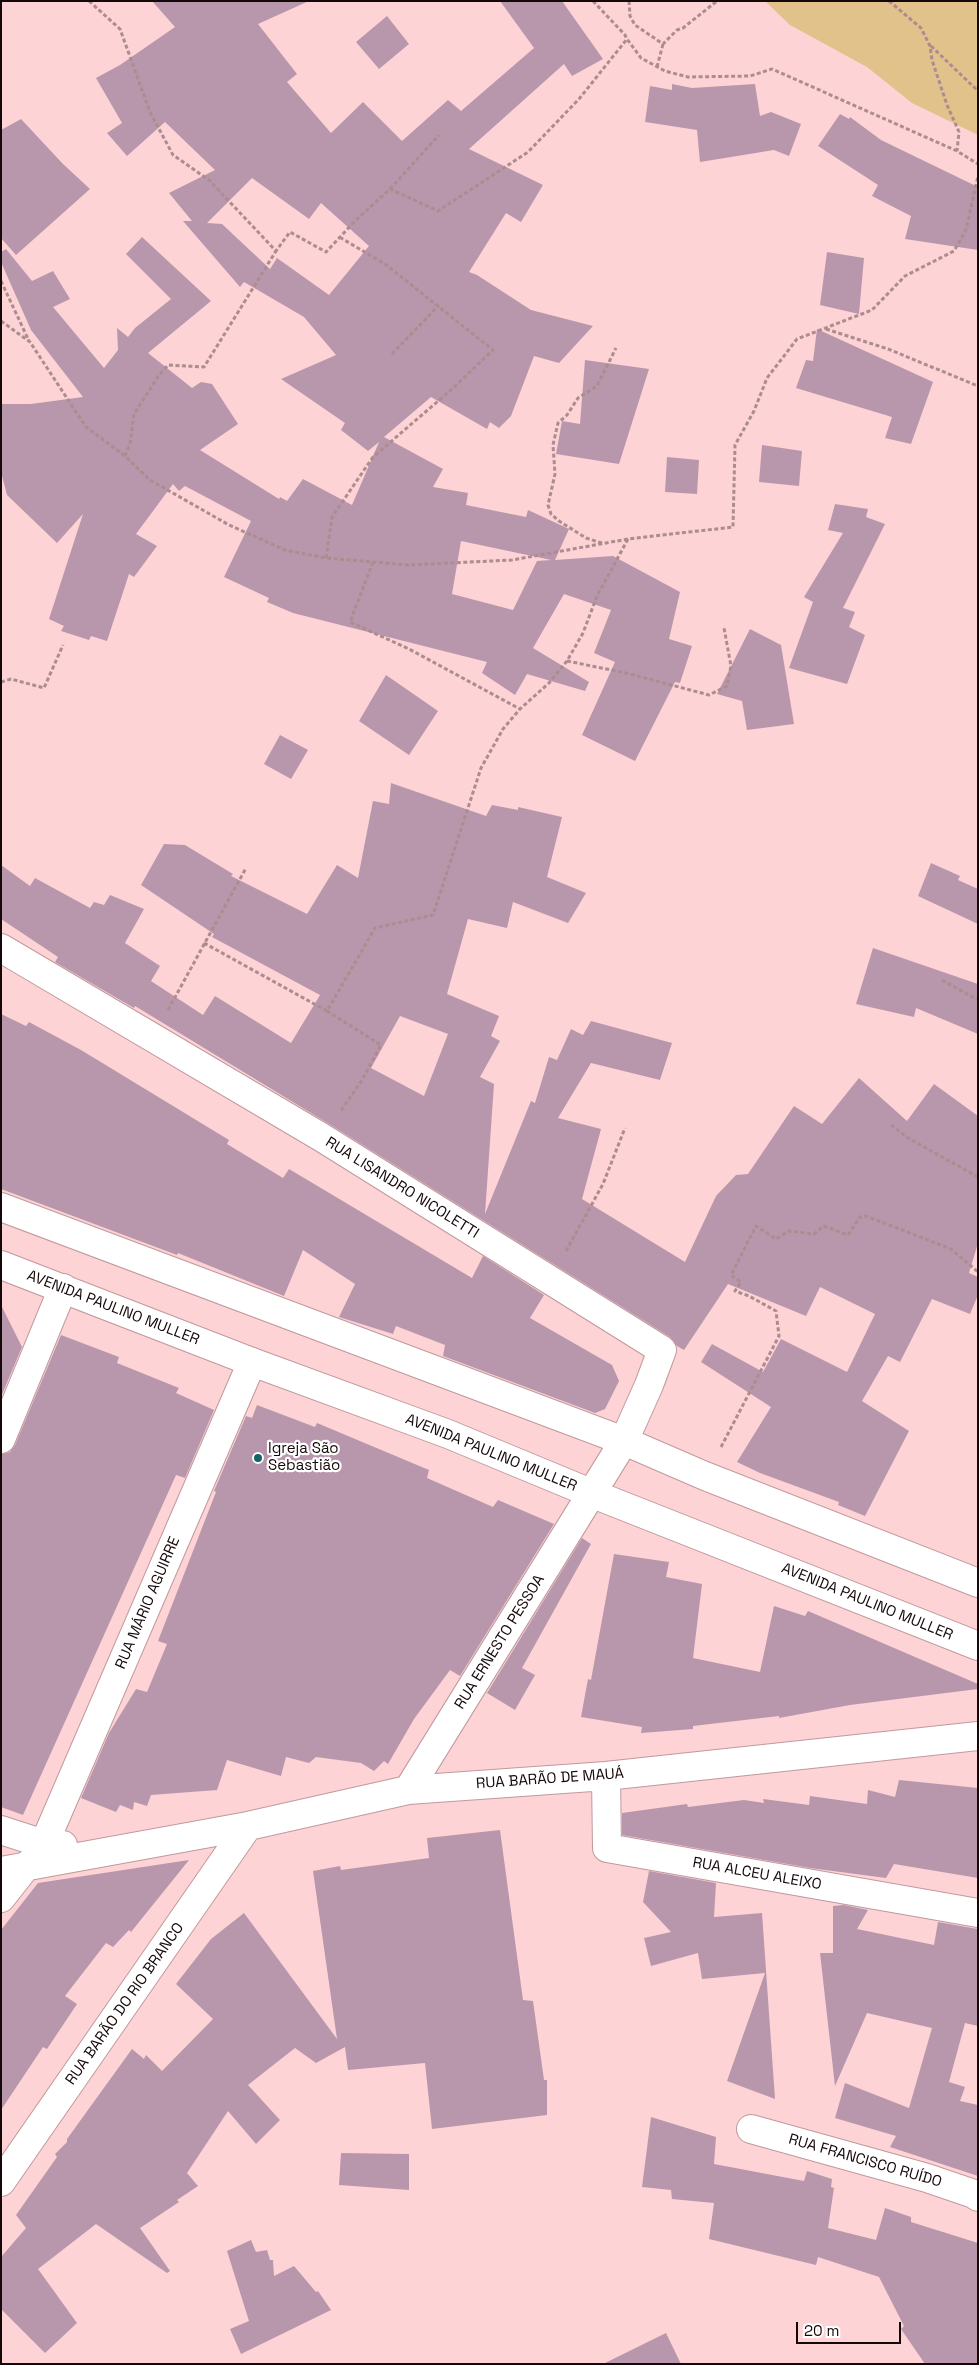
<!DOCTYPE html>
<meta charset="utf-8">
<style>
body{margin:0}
#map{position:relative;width:979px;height:2365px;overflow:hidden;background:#fdd3d5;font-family:"Space Grotesk",sans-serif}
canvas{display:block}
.frame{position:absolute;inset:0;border:2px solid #150809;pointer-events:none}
.scale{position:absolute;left:796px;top:2322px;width:105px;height:22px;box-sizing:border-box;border:2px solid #150809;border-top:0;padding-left:6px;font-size:15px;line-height:18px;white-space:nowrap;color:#150809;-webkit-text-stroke:4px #fff;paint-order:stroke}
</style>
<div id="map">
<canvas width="979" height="2365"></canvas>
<div class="frame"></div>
<div class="scale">20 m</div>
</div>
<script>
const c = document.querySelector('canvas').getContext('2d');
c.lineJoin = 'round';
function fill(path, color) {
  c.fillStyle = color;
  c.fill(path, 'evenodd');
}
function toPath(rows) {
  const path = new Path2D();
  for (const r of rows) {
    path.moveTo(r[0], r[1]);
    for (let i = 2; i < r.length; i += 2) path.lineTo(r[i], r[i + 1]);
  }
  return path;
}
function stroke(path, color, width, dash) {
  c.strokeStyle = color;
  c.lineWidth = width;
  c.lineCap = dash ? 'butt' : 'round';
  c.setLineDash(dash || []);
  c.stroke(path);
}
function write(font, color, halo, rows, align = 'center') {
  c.font = font + ' "Space Grotesk",sans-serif';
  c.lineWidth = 4.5;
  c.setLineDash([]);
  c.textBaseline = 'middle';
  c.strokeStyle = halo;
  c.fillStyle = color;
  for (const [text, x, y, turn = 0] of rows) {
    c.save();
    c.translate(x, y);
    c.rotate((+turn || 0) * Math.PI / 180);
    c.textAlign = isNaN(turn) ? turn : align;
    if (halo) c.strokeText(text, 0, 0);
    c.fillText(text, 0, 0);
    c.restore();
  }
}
const green = toPath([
 [765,1,978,1,978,135,912,103,867,67,790,25]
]);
const building = toPath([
 [152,1,309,1,258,24,297,74,287,82,331,133,363,102,402,141,448,100,461,111,534,48,500,1,562,1,603,59,572,76,564,64,469,149,543,185,521,222,506,213,469,272,477,275,531,310,593,326,559,363,534,356,511,416,499,428,490,422,487,429,431,397,384,437,443,469,433,487,468,493,466,505,526,517,528,510,569,529,555,560,613,556,680,592,669,639,692,646,680,683,675,682,635,761,582,735,615,662,594,653,611,610,564,594,533,648,589,682,585,691,527,674,515,695,482,673,487,662,293,613,267,602,269,598,224,577,251,521,185,486,179,491,173,484,136,534,157,546,134,577,129,574,107,641,91,636,89,640,61,631,64,626,49,619,83,514,57,543,7,495,1,472,1,404,31,404,83,397,31,330,1,262,1,252,6,249,32,281,53,271,70,299,53,307,104,368,118,350,117,328,128,337,135,328,171,299,126,254,142,237,211,301,148,353,192,388,201,382,212,384,238,424,200,450,279,499,280,497,287,501,303,479,352,505,379,442,368,451,341,430,345,423,281,379,336,355,304,317,244,282,240,287,183,221,192,221,169,193,215,170,165,122,127,156,107,133,122,123,96,78,120,65,175,27],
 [252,178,309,219,321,203,369,246,329,295,277,258,270,269,222,224,207,223],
 [461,541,551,560,537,561,513,610,452,594],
 [387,16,409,44,379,69,356,42],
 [672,84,692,88,755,84,760,116,771,112,801,124,789,156,774,150,700,162,697,130,645,122,650,86,672,90],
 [840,114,849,119,850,117,881,140,978,187,978,250,905,239,911,216,872,196,878,185,818,146],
 [21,119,63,164,90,189,16,255,1,238,1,130],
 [827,252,864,258,859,314,820,305],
 [817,329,933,382,911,444,885,438,892,417,796,388,806,360,813,361],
 [585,360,649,369,619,464,556,454,562,421,580,424],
 [762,445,802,451,799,486,759,482],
 [667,457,699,460,697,494,665,492],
 [835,504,868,509,866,517,885,524,843,608,855,612,849,627,865,635,847,684,789,668,813,602,804,597,843,533,828,530],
 [750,629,781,645,794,724,747,730,742,701,717,694],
 [386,675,438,711,409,755,359,721],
 [280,735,308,750,291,779,264,764],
 [391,783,486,816,492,805,518,810,518,807,562,817,547,877,586,893,568,923,513,902,507,928,468,919,447,994,499,1016,491,1036,500,1041,480,1077,494,1084,485,1214,531,1101,535,1103,549,1057,557,1060,571,1029,583,1035,591,1021,672,1043,660,1080,591,1063,558,1118,601,1129,582,1199,685,1262,716,1196,736,1175,748,1174,794,1106,822,1124,859,1078,907,1121,934,1084,978,1116,978,1243,969,1273,978,1277,978,1295,970,1314,932,1299,900,1362,888,1356,862,1401,909,1431,865,1516,838,1505,839,1502,760,1473,737,1462,771,1407,701,1362,712,1344,763,1372,781,1339,847,1372,875,1314,820,1287,806,1316,728,1284,684,1350,677,1346,670,1337,329,1124,135,1006,134,1008,55,962,58,957,1,919,1,865,30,886,35,878,90,908,94,902,104,905,110,895,144,909,125,943,160,966,151,981,203,1015,215,996,291,1043,320,995,212,937,214,934,141,885,164,844,185,845,233,874,231,876,307,914,337,865,358,878,373,801,389,804],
 [400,1016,448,1034,424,1096,371,1068],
 [931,863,960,876,958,880,978,889,978,924,918,896],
 [873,948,978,984,978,1034,916,1008,914,1017,856,1004],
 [1,1014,26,1026,29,1022,81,1050,229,1140,227,1144,283,1178,289,1169,472,1278,483,1256,544,1295,530,1318,612,1365,619,1381,605,1409,595,1413,443,1356,445,1345,396,1326,393,1334,339,1317,355,1284,303,1250,284,1296,178,1253,177,1255,1,1189],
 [1,1305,22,1347,1,1397],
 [61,1335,119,1357,117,1363,179,1388,176,1393,214,1410,185,1478,176,1475,23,1815,1,1807,1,1454,10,1452,15,1445],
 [257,1405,315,1427,317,1423,429,1470,427,1478,493,1507,498,1500,554,1524,460,1676,450,1670,414,1719,388,1764,384,1761,374,1771,361,1763,316,1757,309,1763,286,1757,281,1776,227,1760,217,1790,151,1795,147,1806,134,1802,133,1810,120,1805,116,1812,81,1798,109,1733,136,1689,147,1692,167,1644,158,1641,216,1492,214,1491,246,1416,252,1418],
 [582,1538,591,1544,522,1668,535,1675,515,1710,487,1693],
 [614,1554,669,1562,666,1577,702,1584,693,1658,760,1672,774,1606,805,1616,808,1611,978,1684,978,1689,850,1705,779,1718,779,1716,693,1726,693,1729,641,1733,642,1727,581,1717,588,1679,591,1680],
 [899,1780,978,1788,978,1878,894,1864,886,1878,810,1868,622,1835,622,1813,687,1804,688,1807,744,1800,764,1803,763,1799,809,1805,810,1796,867,1804,868,1790,895,1797],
 [500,1830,523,2000,533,2001,544,2080,547,2080,547,2115,432,2129,425,2063,348,2070,345,2047,316,2063,295,2048,248,2085,280,2120,256,2144,228,2111,187,2173,198,2186,177,2200,179,2202,140,2228,170,2271,167,2273,96,2224,38,2269,77,2323,45,2353,1,2309,1,2257,26,2228,16,2215,57,2157,55,2154,67,2142,67,2139,132,2049,144,2059,146,2055,162,2071,213,2019,176,1984,211,1939,244,1913,337,2039,313,1871,340,1866,341,1870,429,1858,427,1838],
 [189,1860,131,1932,129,1930,113,1947,106,1943,65,1996,77,2004,47,2049,43,2047,1,2110,1,1930,38,1883],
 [649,1871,716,1883,714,1917,762,1913,775,2099,727,2081,765,1973,702,1979,698,1953,651,1966,644,1938,671,1932,643,1902],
 [844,1905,868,1910,857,1929,934,1945,938,1922,978,1929,978,2026,965,2023,949,2082,965,2087,960,2101,978,2105,978,2176,890,2147,896,2136,835,2118,845,2083,909,2108,932,2028,867,2013,835,2086,820,1953,833,1953,833,1906],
 [651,2117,716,2137,714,2164,804,2181,807,2171,832,2179,831,2187,834,2188,828,2228,876,2240,885,2208,911,2217,911,2222,978,2243,978,2364,925,2364,901,2329,904,2326,879,2277,818,2257,816,2265,709,2239,714,2203,672,2199,671,2190,642,2187],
 [341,2153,409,2154,409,2190,339,2185],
 [251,2240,256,2252,267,2250,270,2260,273,2260,274,2276,294,2266,316,2292,318,2291,331,2310,241,2354,230,2329,249,2321,227,2251],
 [666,2333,681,2364,603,2364]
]);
const path = toPath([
 [89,1,120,29,150,112,173,155,209,180,276,251,290,232,326,252,355,221,390,189,438,211,528,152,579,99,627,39,641,58,665,71,688,77,750,76,772,69,957,151,978,164],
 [593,1,625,35,627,39],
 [629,1,630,16,635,25,663,44,677,30,683,28,717,1],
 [889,1,921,28,930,46,932,60,947,105,959,132,957,151],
 [931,46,978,91],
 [657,67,663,44],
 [390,189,439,135],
 [1,281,29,341],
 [1,321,30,342,86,427,125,456,150,480,229,525,285,550,326,558,408,565,512,560,628,539,733,527,735,445,754,411,767,378,797,339,872,310,905,276,954,251,966,230,978,176],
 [826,329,888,349,978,386],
 [392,354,439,305],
 [125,456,130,444,134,414,159,375,168,365,204,367,276,251],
 [602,543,586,538,559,521,551,514,548,505,555,474,553,445,558,423,567,415,578,398,597,386,616,348],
 [326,558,332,517,373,457,451,390,493,350,385,264,341,238],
 [373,562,350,622,409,649,520,709],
 [567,661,626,673,709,695,727,686,731,666,724,628],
 [1,682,11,679,44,688,63,645],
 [204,943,327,1011,375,928,433,915,481,768,503,729,520,709,549,683,567,661,583,633,597,596,628,539],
 [942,980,978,1000],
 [168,1010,246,868],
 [327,1011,381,1045,362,1080,340,1112],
 [891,1125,908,1138,978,1177],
 [566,1251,603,1184,625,1128],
 [721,1447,779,1336,776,1311,749,1296,735,1291,741,1282,731,1275,756,1226,776,1239,789,1231,814,1234,824,1226,848,1235,860,1217,866,1216,951,1249,978,1272]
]);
const street = toPath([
 [1,948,321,1137,662,1350,649,1385,624,1441,408,1790],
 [1,1439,63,1288],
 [606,1776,607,1848,978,1913],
 [1,1830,44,1844,63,1845],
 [44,1844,252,1362],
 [1,1871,248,1826,408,1790,606,1776,978,1736],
 [1,1898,27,1865],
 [751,2129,927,2178,974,2194,978,2197],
 [1,2182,248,1826]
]);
const secondary = toPath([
 [1,1207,624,1441,705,1476,978,1583],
 [1,1265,252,1362,448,1434,593,1494,978,1646]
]);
const markers = [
 [258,1458,5,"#146368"]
];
const streetNames = [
 ["RUA LISANDRO NICOLETTI",402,1188,32],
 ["AVENIDA PAULINO MULLER",113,1308,21],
 ["AVENIDA PAULINO MULLER",491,1453,22],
 ["AVENIDA PAULINO MULLER",867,1602,22],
 ["RUA MÁRIO AGUIRRE",148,1603,-67],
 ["RUA ERNESTO PESSOA",500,1642,-58],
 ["RUA BARÃO DE MAUÁ",550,1779,-4],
 ["RUA ALCEU ALEIXO",757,1874,10],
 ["RUA BARÃO DO RIO BRANCO",125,2004,-55],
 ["RUA FRANCISCO RUÍDO",865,2161,16]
];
const poiNames = [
 ["Igreja São",268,1449],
 ["Sebastião",268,1466]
];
fill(green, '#e0c28a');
fill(building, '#b897ad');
stroke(street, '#c1999c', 30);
stroke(secondary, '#c1999c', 30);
stroke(path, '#ac8c8e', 3, [4, 2.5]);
stroke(street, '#fff', 28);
stroke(secondary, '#fff', 28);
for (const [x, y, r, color] of markers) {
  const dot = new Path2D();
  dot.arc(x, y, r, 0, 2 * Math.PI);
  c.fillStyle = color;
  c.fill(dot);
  stroke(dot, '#fff', 2);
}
write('15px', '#150809', '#fff', streetNames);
write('15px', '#150809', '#fff', poiNames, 'left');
</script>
